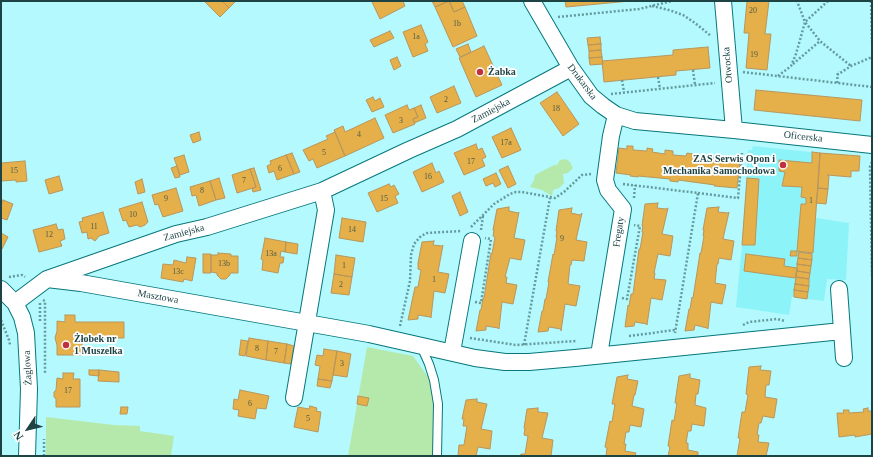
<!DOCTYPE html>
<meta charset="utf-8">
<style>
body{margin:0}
#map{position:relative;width:873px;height:457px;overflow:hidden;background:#b3f9fd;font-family:"Times New Roman",serif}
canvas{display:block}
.frame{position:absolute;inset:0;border:2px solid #1d4345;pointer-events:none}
.north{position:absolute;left:8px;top:409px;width:40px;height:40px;-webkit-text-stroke:3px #fff;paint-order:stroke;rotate:235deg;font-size:11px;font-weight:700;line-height:16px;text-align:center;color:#1d4345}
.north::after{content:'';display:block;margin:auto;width:14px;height:18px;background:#1d4345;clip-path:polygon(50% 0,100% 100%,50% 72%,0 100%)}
</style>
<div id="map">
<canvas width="873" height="457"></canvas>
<div class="frame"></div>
<div class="north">N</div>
</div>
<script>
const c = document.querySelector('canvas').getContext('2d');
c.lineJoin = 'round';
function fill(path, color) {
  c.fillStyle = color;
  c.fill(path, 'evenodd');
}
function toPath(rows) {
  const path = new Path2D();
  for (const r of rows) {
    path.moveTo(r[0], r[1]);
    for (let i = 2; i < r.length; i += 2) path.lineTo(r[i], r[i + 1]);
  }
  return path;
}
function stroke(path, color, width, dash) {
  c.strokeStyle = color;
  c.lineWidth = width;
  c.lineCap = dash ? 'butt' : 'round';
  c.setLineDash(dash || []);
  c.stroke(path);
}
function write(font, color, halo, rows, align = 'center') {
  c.font = font + ' "Times New Roman",serif';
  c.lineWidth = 3.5;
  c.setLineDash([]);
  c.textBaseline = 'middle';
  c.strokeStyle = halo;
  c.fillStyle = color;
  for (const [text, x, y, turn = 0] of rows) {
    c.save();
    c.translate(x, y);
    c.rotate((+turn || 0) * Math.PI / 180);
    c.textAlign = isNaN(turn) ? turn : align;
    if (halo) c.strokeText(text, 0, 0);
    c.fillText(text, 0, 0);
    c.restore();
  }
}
const built = toPath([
 [753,146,820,153,816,218,849,223,846,280,827,279,824,301,792,297,789,315,736,307,742,245,748,150,752,150]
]);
const green = toPath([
 [566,159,570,162,573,168,568,173,563,174,564,183,559,188,553,190,552,196,542,190,530,187,534,180,535,175,554,165,557,165,560,160],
 [367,347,413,356,431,381,435,404,433,456,348,456],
 [46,417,114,425,140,426,140,431,174,436,171,456,46,456]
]);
const building = toPath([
 [204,1,222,1,229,8,220,17,204,1],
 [222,1,234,1,235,2,229,8,222,1],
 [374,1,403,1,405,6,380,19,372,2,374,1],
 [432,1,449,1,435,7,432,1],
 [449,1,462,1,465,7,454,12,449,1],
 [449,1,454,12,465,7,477,36,453,47,435,7,449,1],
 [565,1,630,1,566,7,565,1],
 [747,1,769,1,765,34,771,34,767,70,746,68,749,33,744,33,747,1],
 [421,25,428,42,425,44,428,51,413,57,403,32,421,25],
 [390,31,394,38,374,47,370,40,390,31],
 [600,37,601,44,588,45,587,38,600,37],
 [468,44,471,52,460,57,456,49,468,44],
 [601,44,601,50,589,51,588,45,601,44],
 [484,46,502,85,476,97,459,58,484,46],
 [708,47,710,68,676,71,676,75,604,82,602,61,673,55,673,50,708,47],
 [601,50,602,57,589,58,589,51,601,50],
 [397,57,401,66,394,70,390,60,397,57],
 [602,57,603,64,590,65,589,58,602,57],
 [454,86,461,103,437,113,430,97,454,86],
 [756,90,862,100,860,121,754,110,756,90],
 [557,92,579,124,563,136,540,103,557,92],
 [373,97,375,101,380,98,384,107,372,112,366,100,373,97],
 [407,105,409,110,414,108,418,117,413,119,415,124,393,133,385,115,407,105],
 [421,105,426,118,414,123,413,119,418,117,414,108,421,105],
 [375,118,384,138,345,156,334,130,343,126,345,132,375,118],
 [511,128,521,150,502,158,492,137,511,128],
 [199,132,201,140,193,143,190,135,199,132],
 [335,132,345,156,317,168,313,159,309,161,303,150,328,139,326,136,335,132],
 [476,144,478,150,482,148,486,157,482,159,485,166,464,175,454,153,476,144],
 [627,146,633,146,633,150,647,151,647,148,653,149,652,152,665,154,665,150,673,151,673,155,686,156,687,153,693,154,692,157,707,159,707,156,713,156,713,159,726,161,727,158,733,159,732,162,740,163,737,188,714,186,715,185,678,180,678,182,670,181,670,179,638,176,638,177,630,176,631,175,616,173,619,148,627,149,627,146],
 [812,152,820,153,813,253,797,251,801,204,806,204,806,198,801,197,802,187,782,186,785,172,779,171,779,160,812,163,812,152],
 [292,153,300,172,294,174,286,155,292,153],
 [820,153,860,156,859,171,851,171,851,177,827,175,829,176,828,189,818,188,820,153],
 [184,155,189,172,180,175,174,158,184,155],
 [286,155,294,174,277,180,274,171,269,173,267,166,271,164,270,161,286,155],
 [25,161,27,181,16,182,16,180,1,181,1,163,25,161],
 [432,163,436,173,439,171,444,182,422,192,413,172,432,163],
 [177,166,180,177,175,178,171,168,177,166],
 [508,166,516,184,508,188,499,170,508,166],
 [254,168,261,190,253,192,252,189,256,187,250,169,254,168],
 [250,169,256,187,237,193,232,175,250,169],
 [496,173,501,184,495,187,493,183,486,186,483,179,496,173],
 [59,176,63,190,49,194,45,180,59,176],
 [219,178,225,198,216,200,210,181,219,178],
 [747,178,759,179,755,245,742,245,747,178],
 [142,179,145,192,138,194,135,182,142,179],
 [210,181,216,200,199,206,196,195,192,196,190,187,210,181],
 [389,184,391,187,394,185,399,194,395,196,398,203,377,212,368,193,389,184],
 [176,188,183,211,163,217,158,204,155,205,152,195,176,188],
 [818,188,828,189,826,204,816,203,818,188],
 [460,192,468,212,460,216,452,196,460,192],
 [3,200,13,204,7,220,1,218,1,205,3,200],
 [142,202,148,222,145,225,140,227,137,225,129,227,126,220,123,221,119,209,142,202],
 [658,203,657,208,666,209,668,208,662,234,673,236,670,256,658,254,654,273,655,273,654,279,666,280,662,300,651,298,647,325,647,324,635,322,634,326,625,327,628,305,629,306,631,294,633,294,639,249,640,249,643,232,642,232,643,226,642,226,645,204,658,203],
 [509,207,509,211,518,213,519,212,514,238,525,240,521,260,510,258,505,277,507,277,506,283,517,285,513,304,502,302,499,329,498,328,486,326,486,330,476,331,480,310,481,310,483,298,484,298,491,253,492,254,495,237,493,236,494,230,493,230,497,209,509,207],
 [719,207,718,212,728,213,729,212,723,239,734,241,731,260,719,258,718,264,717,264,715,283,726,285,722,304,711,302,708,329,707,328,695,325,694,330,685,331,689,309,690,309,692,297,693,298,700,253,701,253,704,236,703,236,704,230,703,230,707,208,719,207],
 [572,208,571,213,580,215,582,213,576,240,587,242,584,261,572,260,571,265,570,265,568,284,580,286,576,306,565,304,561,331,561,329,549,327,548,331,538,332,542,311,543,311,545,299,546,299,549,282,548,282,553,254,554,255,557,237,556,237,557,231,556,231,559,210,572,208],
 [103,212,109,233,99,236,95,241,91,238,88,239,87,232,82,233,79,222,83,221,82,218,103,212],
 [342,218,366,222,363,242,339,238,342,218],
 [56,224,58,230,63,229,65,239,60,241,62,246,39,252,33,230,56,224],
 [1,233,8,237,2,249,1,248,1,233],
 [265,238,286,242,285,252,281,251,280,257,284,257,283,263,280,263,278,273,262,270,263,260,261,259,265,238],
 [434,241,433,245,442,246,443,245,438,272,449,274,445,293,434,291,431,318,430,317,418,315,418,319,408,320,415,287,418,287,421,270,418,269,418,263,422,242,434,241],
 [286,242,298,244,297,254,285,252,286,242],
 [791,251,797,251,797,256,790,256,791,251],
 [799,252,812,254,812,260,798,258,799,252],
 [218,253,231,254,231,256,238,256,238,273,230,273,230,275,226,279,221,279,217,275,217,273,211,272,211,255,218,255,218,253],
 [203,254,211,254,211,273,203,273,203,254],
 [746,254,785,259,784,266,797,268,795,278,744,271,746,254],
 [336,255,355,258,352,277,334,274,336,255],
 [187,257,196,258,192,281,184,279,183,282,161,278,163,264,173,265,174,260,186,263,187,257],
 [798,258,812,260,811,266,797,264,798,258],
 [797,264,811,266,810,273,797,271,797,264],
 [797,271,810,273,809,279,796,277,797,271],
 [334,274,352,277,349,295,331,293,334,274],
 [796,277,809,279,809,286,795,284,796,277],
 [795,284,809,286,808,292,794,290,795,284],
 [794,290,808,292,807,299,794,297,794,290],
 [65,315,75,315,75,322,124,322,124,338,104,338,104,342,98,342,99,338,82,338,82,355,57,355,57,345,55,338,57,331,57,321,65,322,65,315],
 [249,338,268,341,266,360,246,356,249,338],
 [241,340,248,341,245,356,239,355,241,340],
 [268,341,287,344,284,363,266,360,268,341],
 [287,344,294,346,291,364,284,363,287,344],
 [324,349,337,351,332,381,318,379,320,366,315,365,317,355,323,356,324,349],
 [337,351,351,354,347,377,333,375,337,351],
 [761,366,760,370,771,371,769,385,766,385,765,397,777,399,774,418,763,416,761,423,759,423,757,435,759,435,758,442,769,443,766,456,737,456,740,438,738,438,742,412,745,412,748,395,746,394,749,367,761,366],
 [89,370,99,370,99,376,89,375,89,370],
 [99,370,119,372,119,382,98,381,99,370],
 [63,373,74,373,73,379,80,379,80,407,56,407,56,399,54,397,54,392,56,390,57,378,63,379,63,373],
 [690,374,690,378,700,380,698,394,696,394,695,405,706,408,704,426,692,424,691,431,688,431,686,443,688,443,688,450,698,452,698,456,668,456,670,447,668,446,672,420,674,421,677,403,675,403,679,376,690,374],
 [628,375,627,379,638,381,635,395,634,395,632,406,644,409,641,427,630,425,629,432,626,432,624,444,626,444,625,451,636,453,635,456,606,456,607,448,605,447,610,421,612,422,615,404,612,404,617,377,628,375],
 [318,379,332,381,330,388,317,386,318,379],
 [240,390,269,396,266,409,257,408,255,419,238,416,239,410,233,409,234,399,238,400,240,390],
 [358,396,369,398,367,406,357,404,358,396],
 [477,399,477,402,487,404,481,429,492,431,490,449,478,447,476,456,456,456,458,456,459,445,464,445,467,426,463,426,464,419,462,419,466,400,477,399],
 [310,406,317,408,316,411,321,412,318,432,294,427,298,407,309,409,310,406],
 [121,407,128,407,127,414,120,414,121,407],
 [538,408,538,412,548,413,542,438,553,440,551,456,520,456,521,454,525,454,528,436,524,435,525,428,524,428,527,409,538,408],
 [868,408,868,411,872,411,872,434,855,437,855,435,839,437,837,413,844,413,843,410,849,410,849,413,864,412,863,409,868,408]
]);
const path = toPath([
 [828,1,805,22,820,41,851,66],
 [871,1,872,42],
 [652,6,669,10,683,15,695,23,711,36],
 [558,17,639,9,672,1],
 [793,64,820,41],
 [693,70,695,85],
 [743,72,872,87],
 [837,75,851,66,872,57],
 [778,76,791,66,796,54,805,22,797,1],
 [658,77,660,89],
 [622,80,624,92],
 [837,83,838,71],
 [611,94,715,83],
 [872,162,870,167,872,277],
 [623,184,698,193,675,333],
 [698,193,738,198,742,153],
 [634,198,635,185],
 [471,227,494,204,510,194,516,192,522,192,555,198,564,192,582,175,591,174],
 [481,230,483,216],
 [9,277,22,275,25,277],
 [622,298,627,299,640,226,634,225],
 [43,300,45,301,45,374],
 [475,302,481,303,491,239,485,238],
 [40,303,40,322],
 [1,320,9,340,10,345],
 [743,325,749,322,777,319,785,321],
 [400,326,410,281,411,255,414,244,421,236,427,233,461,231],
 [629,336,675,330],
 [470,338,516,345,576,341],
 [524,345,550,198],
 [44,456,44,439]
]);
const lane = toPath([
 [421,346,429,364,434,380,438,404,437,456]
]);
const street = toPath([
 [532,1,571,68,591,96,603,106,616,115,635,121,734,130,872,145],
 [723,1,734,130],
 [47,279,81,283,369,334,475,358,505,362,529,362,575,358,842,331],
 [1,289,15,303,22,317,26,333,29,389,27,456],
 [839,289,844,358],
 [15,303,47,279,176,234,207,227,322,191,409,150,457,129,571,68],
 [452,352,472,241],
 [599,355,623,209,608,190,605,180,611,136,616,115],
 [294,398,326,210,322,191]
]);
const markers = [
 [480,72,4,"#c0303e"],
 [783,165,4,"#c0303e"],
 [66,345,4,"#c0303e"]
];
const numberNames = [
 ["20",753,11],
 ["1b",457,24],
 ["1a",416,37],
 ["19",754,55],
 ["2",446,100],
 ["18",556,109],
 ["3",401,121],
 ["4",359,135],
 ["17a",506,143],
 ["5",324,153],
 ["17",471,162],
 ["6",280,169],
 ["15",14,171],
 ["16",428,177],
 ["7",244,181],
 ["8",202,191],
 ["9",166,199],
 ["15",384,199],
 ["1",811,201],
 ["10",133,215],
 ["11",94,227],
 ["14",352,230],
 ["12",49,235],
 ["9",562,239],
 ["13a",271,254],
 ["13b",224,264],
 ["1",344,266],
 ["13c",178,272],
 ["1",434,280],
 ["2",341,285],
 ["8",257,349],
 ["7",276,352],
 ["3",342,364],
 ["17",68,391],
 ["6",250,404],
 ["5",308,419]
];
const streetNames = [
 ["Otwocka",728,65,-95],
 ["Drukarska",582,82,53],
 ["Zamiejska",491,111,-28],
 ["Oficerska",803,137,6],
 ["Fregaty",619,232,-81],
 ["Zamiejska",184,233,-15],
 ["Masztowa",158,297,10],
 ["Żaglowa",28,368,-93]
];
const poiNames = [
 ["Żabka",488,72],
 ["ZAS Serwis Opon i",775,159,"right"],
 ["Mechanika Samochodowa",775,171,"right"],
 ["Żłobek nr",74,339],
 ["1 Muszelka",74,351]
];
fill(built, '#8cf3f9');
fill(green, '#b5e9ac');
fill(building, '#e5af4a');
stroke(building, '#b8965c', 1);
stroke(lane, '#07777c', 10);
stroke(street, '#07777c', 18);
stroke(path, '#659b9e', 2.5, [2, 2]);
stroke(lane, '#fff', 8);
stroke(street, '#fff', 16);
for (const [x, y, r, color] of markers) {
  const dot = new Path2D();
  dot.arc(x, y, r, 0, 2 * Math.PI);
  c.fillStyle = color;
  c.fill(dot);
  stroke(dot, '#fff', 1.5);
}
write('8px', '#4f5e46', null, numberNames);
write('10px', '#1d4345', '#fff', streetNames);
write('bold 10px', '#1d4345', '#fff', poiNames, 'left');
</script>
